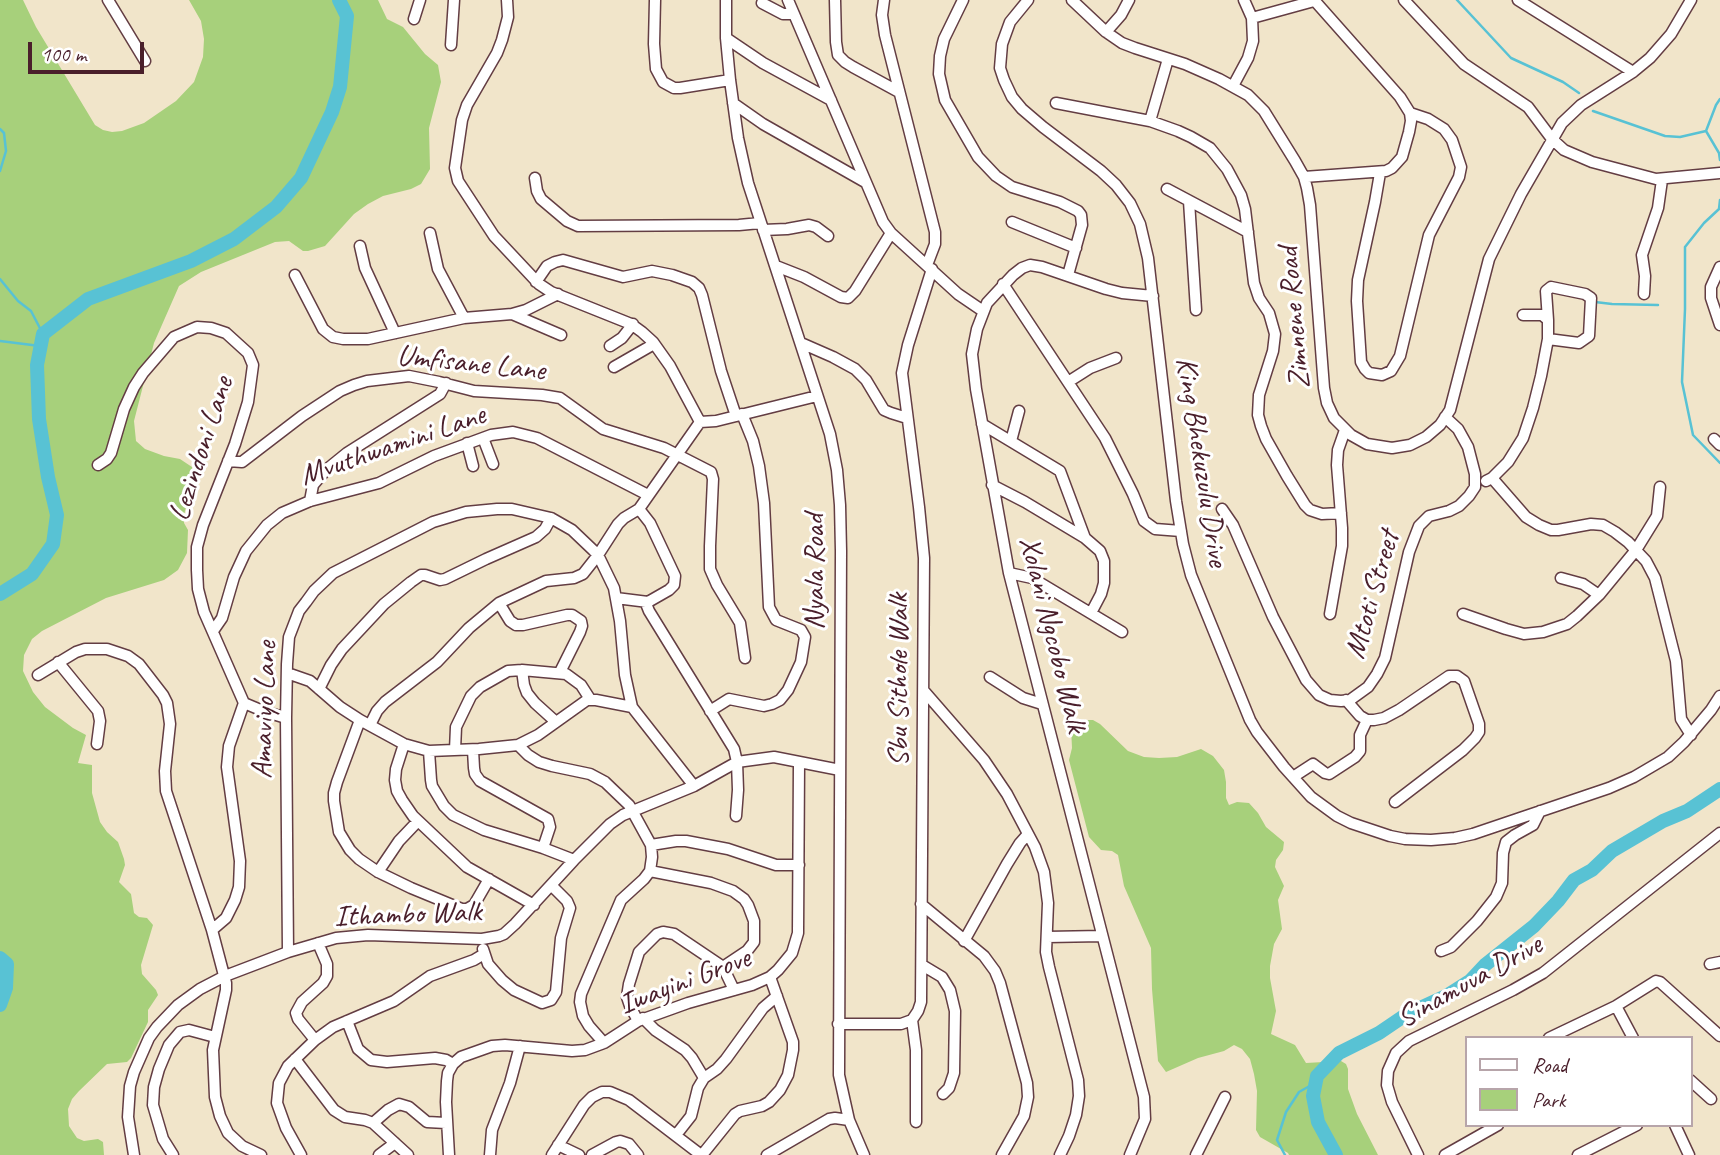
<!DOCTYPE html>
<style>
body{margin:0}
#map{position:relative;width:1720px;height:1155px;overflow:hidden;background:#f1e5ca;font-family:Caveat,sans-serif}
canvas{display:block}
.legend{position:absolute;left:1465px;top:1036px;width:228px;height:91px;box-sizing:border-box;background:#fff;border:2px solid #b7a5aa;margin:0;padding:9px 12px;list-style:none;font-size:21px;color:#4a1f2b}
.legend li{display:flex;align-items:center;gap:14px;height:35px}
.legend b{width:35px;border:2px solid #b7a5aa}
.scale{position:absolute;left:28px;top:42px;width:116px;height:32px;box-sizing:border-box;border:4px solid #4a1f2b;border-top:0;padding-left:9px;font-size:21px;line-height:24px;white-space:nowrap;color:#4a1f2b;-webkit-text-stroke:5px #fff;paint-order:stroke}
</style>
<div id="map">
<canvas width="1720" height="1155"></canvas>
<ul class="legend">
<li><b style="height:9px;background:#fff"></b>Road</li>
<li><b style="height:19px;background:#a7d07b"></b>Park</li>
</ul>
<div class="scale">100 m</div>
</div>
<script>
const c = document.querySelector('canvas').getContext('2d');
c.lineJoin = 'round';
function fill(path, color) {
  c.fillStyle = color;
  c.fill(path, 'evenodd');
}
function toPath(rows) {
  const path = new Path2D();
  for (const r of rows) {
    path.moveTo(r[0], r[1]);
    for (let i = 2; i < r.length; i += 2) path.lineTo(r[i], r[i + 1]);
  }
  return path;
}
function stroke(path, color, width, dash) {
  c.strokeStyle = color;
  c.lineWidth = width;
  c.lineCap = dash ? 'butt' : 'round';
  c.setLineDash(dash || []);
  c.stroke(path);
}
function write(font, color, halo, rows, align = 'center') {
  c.font = font + ' Caveat,sans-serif';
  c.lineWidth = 6;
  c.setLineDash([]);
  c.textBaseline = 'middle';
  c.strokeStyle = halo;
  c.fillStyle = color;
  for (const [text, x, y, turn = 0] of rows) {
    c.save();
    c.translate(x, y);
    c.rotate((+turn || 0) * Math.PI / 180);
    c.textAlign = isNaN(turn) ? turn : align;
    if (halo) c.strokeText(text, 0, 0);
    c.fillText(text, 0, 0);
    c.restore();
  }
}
const green = toPath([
 [0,0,23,0,36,27,95,125,103,130,112,132,122,131,144,123,176,101,194,82,203,57,204,39,201,21,189,0,378,0,387,19,403,27,425,54,438,65,441,82,429,128,430,169,421,184,411,189,383,196,368,204,354,214,325,246,308,251,303,251,289,241,275,242,201,272,179,286,154,343,134,421,136,441,145,449,164,456,180,459,192,467,193,479,184,515,184,523,188,530,187,553,178,570,164,580,106,598,42,631,32,639,24,655,23,671,33,692,45,707,73,728,86,735,78,763,92,765,92,793,100,822,107,832,118,842,124,859,125,865,119,882,131,894,134,913,139,917,147,918,153,925,141,965,142,974,156,990,158,995,148,1010,148,1022,131,1058,127,1062,107,1064,79,1091,72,1099,68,1109,69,1126,77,1138,84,1141,98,1139,103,1142,104,1155,0,1155],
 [1081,720,1093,720,1100,724,1128,751,1144,757,1159,758,1177,757,1201,749,1213,756,1224,770,1226,782,1226,798,1229,805,1237,802,1249,803,1258,813,1266,827,1284,842,1283,850,1276,860,1275,867,1284,886,1278,900,1282,929,1274,944,1270,966,1270,978,1276,1011,1271,1034,1295,1045,1306,1063,1341,1061,1346,1064,1348,1069,1348,1089,1357,1114,1378,1155,1289,1155,1288,1153,1260,1137,1256,1130,1257,1091,1254,1074,1250,1059,1242,1049,1234,1045,1224,1051,1198,1058,1166,1072,1158,1061,1152,989,1151,948,1124,886,1118,855,1112,851,1101,850,1089,837,1069,760,1072,748,1071,727]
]);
const stream = toPath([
 [1457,0,1511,58,1563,82,1579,93],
 [1593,111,1665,136,1680,137,1706,131,1719,153,1720,160],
 [0,129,4,133,6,151,0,171],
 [1706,131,1716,105,1720,99],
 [1720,200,1719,209,1704,223,1685,247,1685,309,1682,382,1693,435,1720,463],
 [0,279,18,301,31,311,43,334],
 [1595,302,1612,304,1658,305],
 [0,341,40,346],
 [1285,1155,1277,1140,1286,1112,1299,1092,1315,1083]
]);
const river = toPath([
 [0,594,32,574,53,544,57,515,48,477,39,419,37,365,43,334,88,299,191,261,234,239,276,207,301,178,332,112,340,87,347,16,339,0],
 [0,958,7,964,6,988,0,1005],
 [1336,1155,1318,1122,1313,1096,1317,1076,1339,1053,1379,1033,1407,1014,1448,995,1470,981,1485,965,1534,926,1558,901,1574,880,1592,870,1612,851,1663,821,1687,811,1720,789]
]);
const minor = toPath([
 [108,0,145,61],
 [507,0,508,17,502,40,497,53,467,105,462,120,455,168,458,181,494,236,539,284,551,292,631,324,642,332,653,342,670,366,700,422],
 [655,0,654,44,656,69,663,82,674,88,680,88,730,80],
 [726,0,726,38,730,80,738,138,748,183,830,434,837,470,840,505,841,551,839,1075,849,1120,864,1155],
 [788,0,883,222,891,233,958,294,983,311],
 [835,0,836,42,838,55,845,62,853,67,899,92],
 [884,0,882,15,885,35,935,232,935,244,927,265],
 [963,0,944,39,940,56,939,74,945,100,978,157,996,176,1012,187,1060,202,1078,211,1081,215,1082,225,1068,275],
 [1028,0,1010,22,1002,44,1000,68,1004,80,1012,97,1022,109,1043,127,1101,171,1116,185,1130,203,1140,224,1148,258,1176,501,1183,544,1191,575,1250,720,1257,732,1284,767,1311,797,1337,816,1351,823,1390,836,1405,839,1431,840,1455,838,1473,834,1609,788,1634,777,1668,757,1684,742,1711,710,1720,696],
 [1072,0,1106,32,1122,43,1135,48,1185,64,1219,79,1248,95,1264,111,1295,161,1304,177,1307,188,1310,205,1324,388,1327,403,1334,418,1351,435,1367,444,1392,448,1410,445,1426,437,1440,425,1450,410,1489,259,1521,194,1562,123,1581,105,1633,72,1650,58,1671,34,1691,0],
 [1404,0,1464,64,1528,107,1552,139,1564,150,1592,162,1656,179,1720,173],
 [1518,0,1633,72],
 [762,3,783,14,794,14],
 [1252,18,1314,1],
 [414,19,420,0],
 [1106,32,1121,15,1129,0],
 [726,38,763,63,831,100],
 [451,45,454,0],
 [1233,86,1248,58,1253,41,1252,18,1244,0],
 [733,103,763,124,865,182],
 [1056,103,1150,121,1178,131,1191,137,1210,148,1227,169,1241,195,1245,209,1254,283,1259,298,1269,313,1275,334,1273,351,1259,395,1258,415,1261,426,1266,439,1287,476,1305,505,1310,510,1322,514,1341,513],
 [1150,121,1168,59],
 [1380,173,1375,202,1358,280,1357,301,1361,362,1365,369,1369,373,1382,375,1391,371,1400,356,1429,235,1459,177,1461,167,1452,140,1444,129,1428,119,1410,113],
 [1304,177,1386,171,1392,168,1402,157,1409,132,1411,121,1410,113,1400,97,1314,0],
 [535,178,537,191,541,199,567,221,578,226,739,225,760,223],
 [1167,189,1248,232],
 [1189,201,1196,310],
 [1012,222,1076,248],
 [763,230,787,229,809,225,816,227,828,236],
 [430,233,438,269,464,318],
 [360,246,365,268,395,333],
 [776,266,804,277,841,297,848,298,855,291,891,233],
 [1720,267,1711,287,1711,298,1720,325],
 [295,275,323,329,333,337,343,339,368,339,464,318,512,314,526,310,558,294],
 [536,282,547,266,555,262,563,260,623,277,652,271,672,275,692,282,699,288,702,295,721,371,736,416],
 [1003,284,1105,438,1133,494,1144,521,1155,529,1181,531],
 [1644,294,1645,276,1642,255,1658,208,1662,180],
 [512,314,561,335],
 [1548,339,1579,343,1589,336,1591,298,1585,294,1551,287,1546,291,1548,320],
 [801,343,833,357,855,369,866,380,884,410,891,413,907,418],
 [610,346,622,338,633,324],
 [614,367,654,344],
 [1068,382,1090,368,1116,358],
 [700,422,716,421,817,396],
 [982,424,1060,471,1085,538],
 [483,438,493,464],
 [1714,439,1720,445],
 [1011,441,1019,411],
 [467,443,473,466],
 [228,461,242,462,302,416,340,391,354,385,367,381,409,376,439,382,474,391,542,395,560,398,603,429,664,448,711,472,713,479,710,546,710,569,717,585,740,623,745,658],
 [98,465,107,459,111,453,124,409,134,387,143,373,174,337,197,327,211,328,226,333,248,353,253,365,248,402,235,444,203,525,197,547,197,570,198,589,204,612,244,703,263,711,286,718],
 [1492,478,1526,517,1539,525,1551,530,1558,530,1591,524,1603,525,1615,532,1628,542,1646,561,1655,578,1676,661,1681,719,1691,735],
 [1486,481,1492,478,1508,462,1523,438,1533,408,1541,376,1548,339,1548,320,1542,315,1523,315],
 [992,485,1025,502,1085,538,1100,551,1104,561,1104,583,1101,594,1091,613],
 [310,501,313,485,326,470,347,453,440,394,446,383],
 [639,509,650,523,675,576,674,585,669,590,648,602,647,606,649,611,734,749,737,762,738,790,736,816],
 [1222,509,1233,525,1273,617,1306,680,1319,695,1330,700,1341,701,1350,700,1368,687,1377,674,1385,658,1409,552,1419,526,1429,516,1449,511,1459,506,1469,496,1475,487,1475,474,1468,447,1458,429,1445,417],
 [1009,573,1032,578,1122,632],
 [1561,578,1583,584,1599,595],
 [616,598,648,602],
 [499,603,510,621,516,625,523,625,567,615,572,615,581,621,582,626,580,632,560,672],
 [1330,614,1342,546,1342,528,1337,465,1338,450,1345,430],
 [1463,614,1506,629,1524,634,1543,632,1567,624,1577,616,1599,595,1636,550,1657,516,1660,487],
 [213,631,222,618,234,577,246,551,267,525,282,513,310,501,379,483,434,456,491,435,513,432,537,438,648,495],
 [58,662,98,711,100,721,97,744],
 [522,670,524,685,527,693,535,703,556,722],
 [287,673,310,681,340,707,360,720,404,744,429,751,479,749,518,745,538,735,587,700,596,700,632,707],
 [38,675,76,652,85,649,107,649,128,656,139,664,163,695,167,703,170,724,165,771,166,791,212,930,226,983,226,990,213,1050,215,1097,220,1116,228,1133,242,1146,261,1155],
 [990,677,1023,698,1042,704],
 [319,689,331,665,342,649,384,604,411,582,421,575,425,575,440,580,445,579,486,559,536,537,545,529,551,518],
 [924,691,984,760,1007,794,1035,847,1044,872,1048,903,1046,952,1049,967,1078,1080,1079,1096,1076,1115,1069,1136,1060,1155],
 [1346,700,1360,716,1367,720,1374,720,1384,718,1399,710,1449,676,1457,676,1464,681,1479,724,1479,732,1475,738,1463,750,1395,802],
 [710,711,729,699,764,706,772,704,780,700,788,690,801,662,805,637,801,630,776,620,769,607,764,503,759,466,753,441,742,414],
 [360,720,337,782,334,793,334,801,339,832,350,850,359,859,378,872,411,888,462,909,467,909,474,905,489,879],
 [370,725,377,711,385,702,437,662,469,628,499,603,546,581,574,578,583,574,598,555,618,524,624,518,639,509,700,422],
 [404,744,396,769,395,780,397,791,402,800,413,816,467,867,534,905],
 [518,745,528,755,539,762,552,766,590,774,605,782,629,805,651,845,652,857,650,871,644,879,621,900,581,994,580,1002,583,1016,589,1026,604,1043],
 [455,750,456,727,471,696,480,687,508,671,522,670,566,674,581,685,590,699],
 [473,750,474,768,475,774,480,781,548,819,550,827,543,848],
 [429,751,431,780,432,786,444,806,453,815,484,830,543,848,574,860],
 [1293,777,1313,764,1325,773,1329,774,1355,757,1360,751,1360,735,1367,720],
 [651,845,676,841,686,841,728,849,776,865,799,865],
 [650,871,711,883,733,891,744,899,748,905,754,921,754,942,747,951,723,967],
 [378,872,399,841,418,821],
 [921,904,984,956,995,971,1000,983,1027,1083,1028,1097,1024,1116,1002,1155],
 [212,930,226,918,235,900,239,887,240,861,227,767,229,746,244,703],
 [1047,937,1102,936],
 [964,941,1007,864,1020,843,1028,834],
 [483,949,488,964,502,980,514,990,542,1003,551,1000,556,992,561,938,570,908,567,901,552,886],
 [1441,951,1451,947,1477,921,1496,897,1502,883,1503,853,1506,842,1515,835,1533,825,1540,811],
 [288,952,286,718,287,664,289,637,299,611,306,602,314,591,333,573,433,522,466,512,497,509,512,509,551,518,572,530,593,550,598,555,614,588,620,621,625,675,632,707,694,786],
 [1710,964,1720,962],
 [922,965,942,977,950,990,955,1011,954,1073,949,1088,943,1094],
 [1616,1006,1633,1038],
 [643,1018,655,1030,685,1050,692,1058,704,1078],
 [912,1020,916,1050,916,1122],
 [347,1021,358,1049,371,1060,387,1062,435,1058,446,1060,453,1064],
 [638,1021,630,1006,627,997,629,984,639,952,657,934,663,932,674,934,723,967,734,990],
 [838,1024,901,1024,912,1020,918,1011,921,1002,924,558,919,507,902,373,908,345,932,269],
 [1549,1038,1616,1006,1656,981,1660,982,1720,1036],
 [315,1040,298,1019,296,1013,302,1002,323,983,327,976,327,964,318,943],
 [295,1059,334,1110,345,1117,365,1120,373,1123,408,1155],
 [1690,1080,1711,1099],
 [373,1123,388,1110,399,1104,409,1107,427,1122,446,1123],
 [1675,1125,1689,1155],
 [676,1135,691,1116,698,1088,704,1078,717,1069,726,1059,763,1008,777,996],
 [558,1145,579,1155],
 [134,1155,128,1117,130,1086,134,1072,149,1038,157,1027,178,1005,200,989,225,976,288,952,336,938,368,935,482,939,499,936,504,934,515,924,574,860,610,824,623,815,694,786,737,762,774,757,840,770],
 [173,1155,163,1139,153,1105,154,1087,159,1069,169,1045,180,1032,189,1030,215,1037],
 [301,1155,286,1128,277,1103,279,1083,288,1066,315,1040,333,1027,394,1001,430,976,474,960,484,954],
 [379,1155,395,1143],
 [449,1155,446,1102,447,1081,448,1073,453,1064,461,1057,492,1046,505,1045,572,1051,585,1050,604,1043,638,1021,688,1003,752,985,770,977,778,970,792,953,798,933,799,763],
 [490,1155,492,1130,510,1083,520,1046],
 [552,1155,584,1105,592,1097,602,1092,610,1092,629,1100,701,1155],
 [592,1155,616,1142,620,1141,629,1144,638,1155],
 [702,1155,735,1114,740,1111,762,1106,769,1102,780,1090,788,1075,793,1050,793,1042,770,977],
 [767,1155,829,1119,835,1118,849,1120],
 [1130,1155,1145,1119,1144,1097,1009,573,976,389,972,354,977,329,987,303,1013,275,1022,268,1030,265,1042,267,1106,289,1122,293,1153,296],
 [1196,1155,1225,1097],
 [1418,1155,1392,1102,1387,1085,1388,1071,1396,1053,1409,1041,1513,990,1543,973,1720,833],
 [1445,1155,1498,1125],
 [1578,1155,1637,1125]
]);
const streetNames = [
 ["Zimnene Road",1295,318,-95],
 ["Umfisane Lane",471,364,6],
 ["Mvuthwamini Lane",393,446,-19],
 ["Lezindoni Lane",202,449,-72],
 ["King Bhekuzulu Drive",1201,462,81],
 ["Nyala Road",815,572,-90],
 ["Mtoti Street",1373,595,-74],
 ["Xolani Ngcobo Walk",1052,635,76],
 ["Sbu Sithole Walk",899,680,-90],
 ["Amaviyo Lane",265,710,-88],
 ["Ithambo Walk",408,915,-2],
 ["Iwayini Grove",685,982,-21],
 ["Sinamuva Drive",1470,982,-29]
];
fill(green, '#a7d07b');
stroke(stream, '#58c2d4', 2.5);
stroke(river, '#58c2d4', 14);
stroke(minor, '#633d43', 13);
stroke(minor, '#fff', 10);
write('30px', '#4a1f2b', '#fff', streetNames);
</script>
